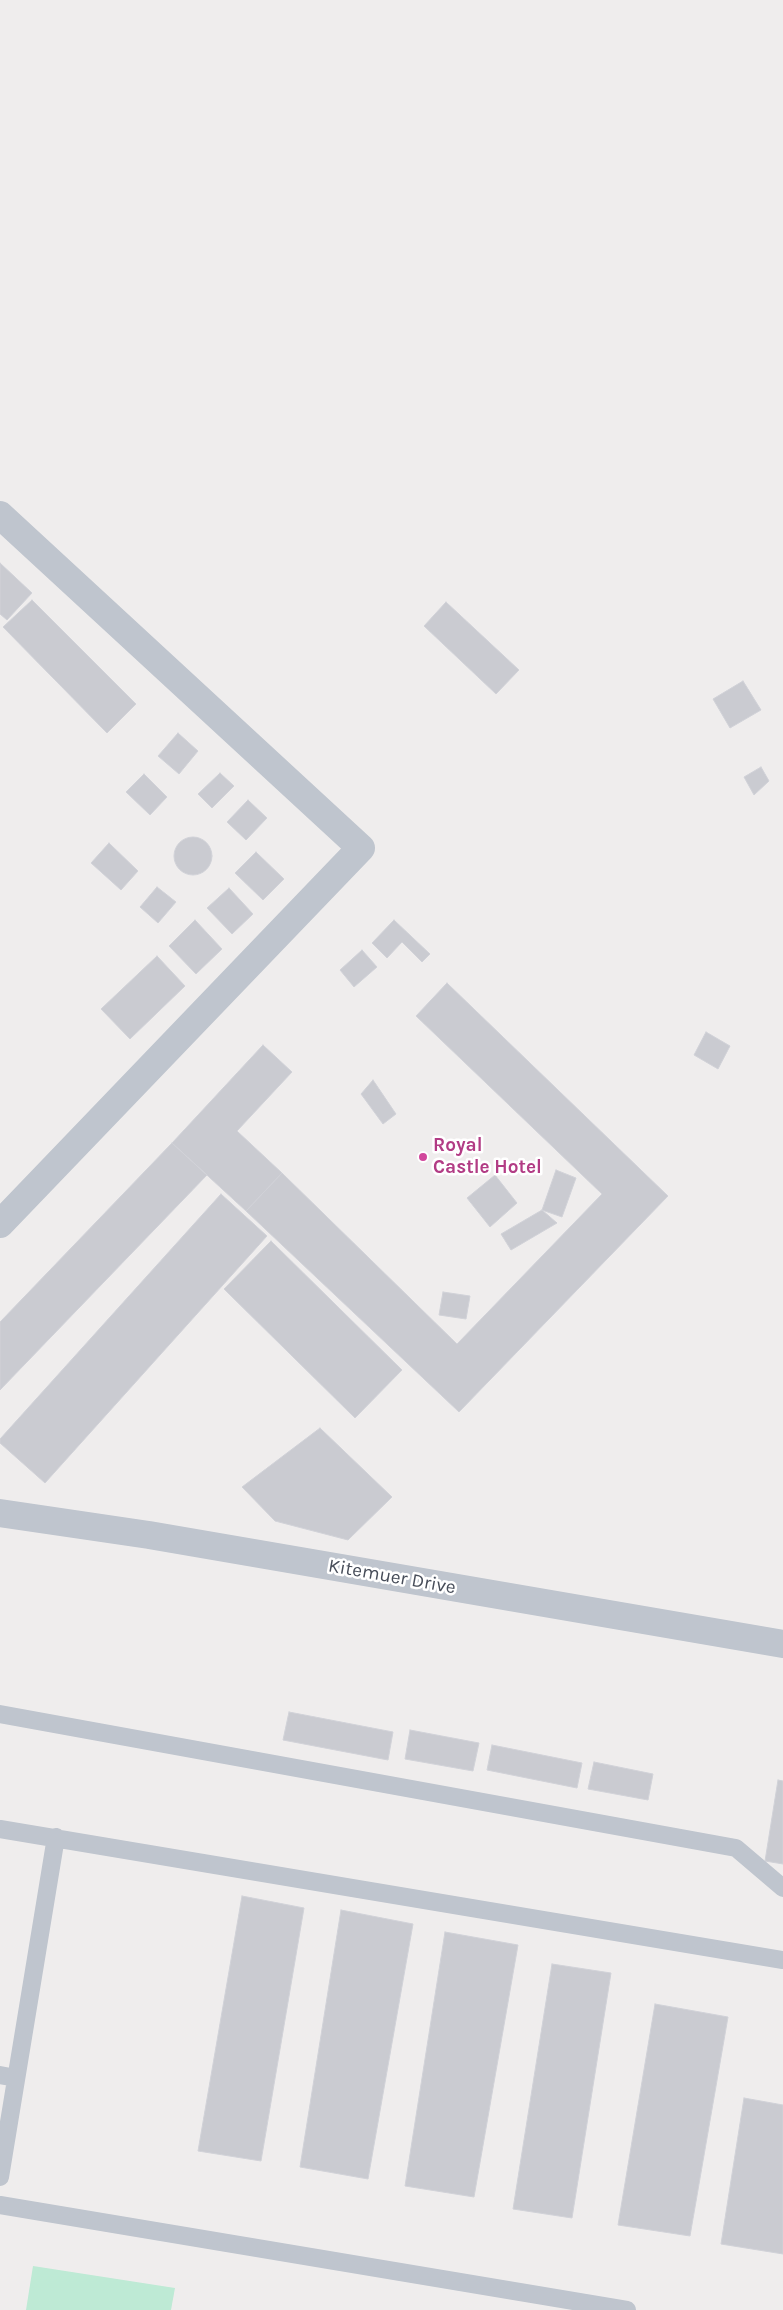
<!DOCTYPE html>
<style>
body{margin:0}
canvas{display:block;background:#efeded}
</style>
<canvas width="783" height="2310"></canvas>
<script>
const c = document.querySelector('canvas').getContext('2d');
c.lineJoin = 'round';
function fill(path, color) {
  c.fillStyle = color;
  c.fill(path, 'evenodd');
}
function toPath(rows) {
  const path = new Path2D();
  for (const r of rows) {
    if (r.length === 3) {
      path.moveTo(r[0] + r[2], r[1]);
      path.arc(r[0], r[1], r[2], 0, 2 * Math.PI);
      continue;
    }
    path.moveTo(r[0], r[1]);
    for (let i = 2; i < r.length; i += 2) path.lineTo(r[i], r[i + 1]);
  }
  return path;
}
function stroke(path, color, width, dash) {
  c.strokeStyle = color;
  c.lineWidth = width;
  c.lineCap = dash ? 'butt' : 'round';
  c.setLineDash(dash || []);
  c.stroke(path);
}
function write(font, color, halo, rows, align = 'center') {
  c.font = font + ' Karla,sans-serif';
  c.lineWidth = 5;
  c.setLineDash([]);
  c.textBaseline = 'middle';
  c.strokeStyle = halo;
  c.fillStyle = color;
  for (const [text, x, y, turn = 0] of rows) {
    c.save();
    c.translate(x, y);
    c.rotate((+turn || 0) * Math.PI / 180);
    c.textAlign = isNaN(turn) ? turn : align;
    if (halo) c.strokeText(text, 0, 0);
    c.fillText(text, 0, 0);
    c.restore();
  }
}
const green = toPath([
 [33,2266,175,2288,171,2310,26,2310]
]);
const building = toPath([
 [0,563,32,593,7,620,0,614,0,563],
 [32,600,136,704,107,733,3,627,32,600],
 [446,602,519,670,496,694,424,626,446,602],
 [743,681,761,710,730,728,713,699,743,681],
 [178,733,198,751,179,774,158,756,178,733],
 [761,767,769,781,754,795,744,777,761,767],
 [220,773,234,786,212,808,198,794,220,773],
 [144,774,167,797,150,815,126,792,144,774],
 [248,800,267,818,246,840,227,822,248,800],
 [193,856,19],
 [109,843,138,871,121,890,91,863,109,843],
 [256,852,284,879,263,900,235,873,256,852],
 [157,887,176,902,158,923,140,907,157,887],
 [229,888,253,914,232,934,207,908,229,888],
 [195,920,222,949,196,974,169,946,195,920],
 [394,920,430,954,422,962,402,942,387,958,372,943,394,920],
 [362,950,377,967,354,987,340,970,362,950],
 [157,956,185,986,130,1039,101,1009,157,956],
 [447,983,668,1196,459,1412,246,1211,282,1173,457,1344,602,1194,416,1016,447,983],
 [706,1032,730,1046,718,1069,694,1055,706,1032],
 [263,1045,292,1072,237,1131,282,1173,246,1211,172,1143,263,1045],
 [373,1080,396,1114,383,1124,361,1094,373,1080],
 [172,1143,207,1175,0,1390,0,1322,172,1143],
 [556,1170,576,1178,562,1217,542,1210,556,1170],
 [495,1175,517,1203,490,1227,467,1198,495,1175],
 [221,1194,267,1236,45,1483,0,1443,0,1439,221,1194],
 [542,1210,557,1223,511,1250,501,1234,542,1210],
 [271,1241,402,1370,355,1418,224,1289,271,1241],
 [443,1292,470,1296,466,1319,439,1315,443,1292],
 [320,1428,392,1497,348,1540,275,1521,242,1487,320,1428],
 [289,1712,393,1732,388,1760,283,1740,289,1712],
 [410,1730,479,1743,473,1771,405,1759,410,1730],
 [492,1745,582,1763,577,1788,487,1770,492,1745],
 [594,1762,653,1774,648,1800,588,1789,594,1762],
 [778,1780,783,1781,783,1864,765,1861,778,1780],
 [242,1896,304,1908,261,2161,198,2151,242,1896],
 [341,1910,413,1924,368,2179,300,2167,341,1910],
 [445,1932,518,1945,474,2197,405,2186,445,1932],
 [552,1964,611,1973,572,2218,513,2209,552,1964],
 [655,2004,728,2017,690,2236,618,2225,655,2004],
 [744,2098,783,2105,783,2254,721,2244,744,2098]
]);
const lane = toPath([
 [0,1714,736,1848,783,1888],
 [0,1829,783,1960],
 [0,2075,16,2078],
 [0,2177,56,1837],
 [0,2205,627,2310]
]);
const street = toPath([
 [0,515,361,848,0,1224],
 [0,1513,149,1535,783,1644]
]);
const markers = [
 [423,1157,5,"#d1479c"]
];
const hotelNames = [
 ["Royal",433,1146],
 ["Castle Hotel",433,1168]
];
const streetNames = [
 ["Kitemuer Drive",392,1577,10]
];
fill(green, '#beead5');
fill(building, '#cacbd1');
stroke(building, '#d1d2d8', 1);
stroke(lane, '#bfc5ce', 18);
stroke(street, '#bfc5ce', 28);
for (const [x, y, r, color] of markers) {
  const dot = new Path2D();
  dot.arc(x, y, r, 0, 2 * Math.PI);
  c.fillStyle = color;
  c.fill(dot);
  stroke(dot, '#fff', 2);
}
write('bold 19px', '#b23c85', '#fff', hotelNames, 'left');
write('19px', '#474d59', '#fff', streetNames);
</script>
